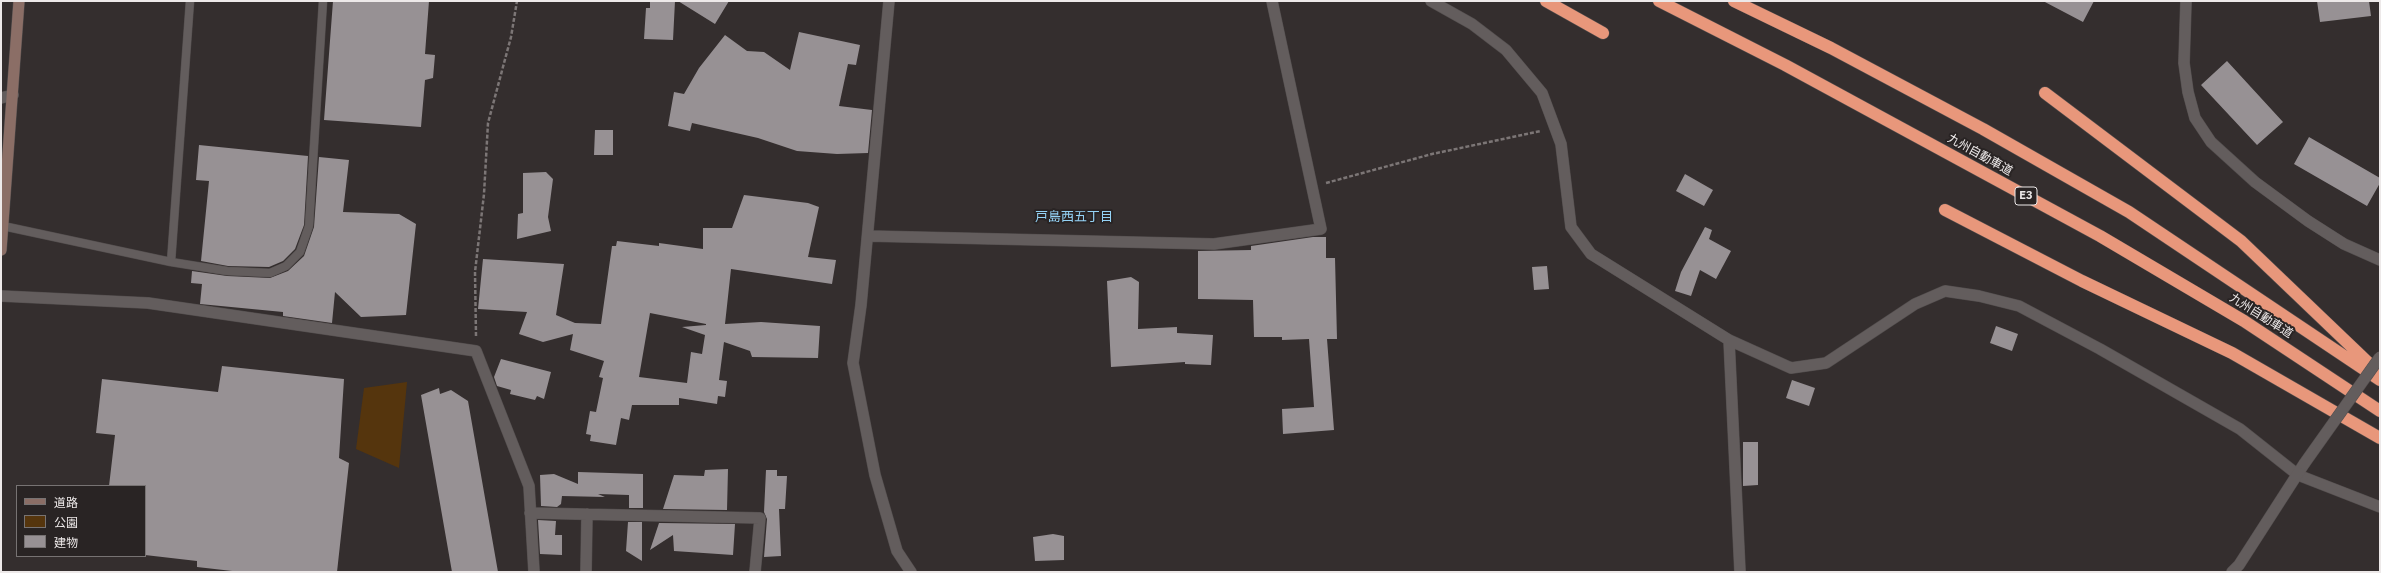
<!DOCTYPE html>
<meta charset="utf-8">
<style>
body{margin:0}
#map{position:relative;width:2381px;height:573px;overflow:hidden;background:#342e2e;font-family:"IBM Plex Sans","Noto Sans JP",sans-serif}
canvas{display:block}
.frame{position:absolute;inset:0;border:2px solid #ede9e9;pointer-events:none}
.legend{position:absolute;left:16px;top:485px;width:130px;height:72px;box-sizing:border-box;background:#292424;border:1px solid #777373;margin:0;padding:5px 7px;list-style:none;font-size:12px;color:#ede9e9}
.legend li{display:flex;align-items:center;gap:8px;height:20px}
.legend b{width:20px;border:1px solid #777373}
</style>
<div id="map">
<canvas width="2381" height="573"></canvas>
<div class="frame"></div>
<ul class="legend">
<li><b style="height:5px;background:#8b6e66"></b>道路</li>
<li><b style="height:11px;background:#55350d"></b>公園</li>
<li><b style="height:11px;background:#979194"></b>建物</li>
</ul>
</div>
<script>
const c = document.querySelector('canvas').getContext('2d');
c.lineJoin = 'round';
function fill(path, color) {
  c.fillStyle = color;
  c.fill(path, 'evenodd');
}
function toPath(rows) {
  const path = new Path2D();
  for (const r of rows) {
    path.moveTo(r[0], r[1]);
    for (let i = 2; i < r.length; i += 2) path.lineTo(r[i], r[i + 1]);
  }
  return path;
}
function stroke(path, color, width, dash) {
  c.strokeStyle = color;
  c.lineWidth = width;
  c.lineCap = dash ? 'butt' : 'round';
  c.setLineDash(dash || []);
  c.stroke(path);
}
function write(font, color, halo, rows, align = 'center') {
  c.font = font + ' "IBM Plex Sans","Noto Sans JP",sans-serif';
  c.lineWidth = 4;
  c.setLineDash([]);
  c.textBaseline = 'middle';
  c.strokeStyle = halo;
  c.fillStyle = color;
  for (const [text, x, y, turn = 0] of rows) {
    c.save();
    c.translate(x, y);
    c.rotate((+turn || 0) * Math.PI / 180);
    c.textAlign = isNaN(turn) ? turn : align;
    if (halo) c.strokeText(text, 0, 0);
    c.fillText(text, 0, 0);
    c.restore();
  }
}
const green = toPath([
 [407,382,399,468,356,449,364,388]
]);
const building = toPath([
 [333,1,429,1,425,54,435,55,433,78,425,80,421,127,324,120],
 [650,1,675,1,673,40,644,39,646,8,650,8],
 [678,1,729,1,715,24],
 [2043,1,2094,1,2083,22],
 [2317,1,2369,1,2371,16,2320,22],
 [799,32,860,45,856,65,848,64,839,106,872,110,868,153,837,154,797,151,758,138,692,123,690,131,668,126,674,92,684,94,699,68,725,35,747,51,764,52,790,70],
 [2227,61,2283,122,2257,145,2201,85],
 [595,130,613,130,613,155,594,155],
 [2309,137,2380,178,2380,183,2367,206,2294,164],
 [199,145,308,156,304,225,295,249,283,261,269,267,228,266,201,261,209,181,196,180],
 [319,157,349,160,343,212,399,214,416,224,406,315,361,317,335,292,332,323,283,316,283,312,200,304,202,284,191,283,192,271,227,276,270,278,288,271,304,256,314,227],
 [546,172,553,179,548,217,551,231,517,239,518,214,523,213,523,173],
 [1685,174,1713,190,1704,206,1676,191],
 [744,195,808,203,819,207,808,257,836,260,832,284,731,269,725,324,761,322,820,326,818,358,752,357,750,351,724,342,719,380,727,381,725,397,718,396,717,404,679,398,679,405,632,405,629,420,621,418,616,445,590,441,591,435,586,434,590,411,596,412,603,378,599,377,604,361,570,350,573,334,543,342,519,334,527,312,478,309,483,259,564,264,556,315,575,323,601,324,612,246,616,246,617,241,659,246,659,243,703,249,703,228,732,228],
 [650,313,706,324,706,325,682,327,705,335,702,354,691,352,687,383,639,377],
 [1705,227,1712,230,1709,239,1731,251,1716,279,1700,270,1691,296,1675,291,1681,272],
 [1313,237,1326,237,1326,258,1335,258,1337,339,1327,339,1334,430,1283,434,1282,409,1314,407,1309,339,1282,340,1282,337,1254,337,1253,300,1198,299,1198,251,1251,250,1251,246],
 [1547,266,1549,289,1534,290,1532,267],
 [1131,277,1139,282,1138,329,1177,327,1177,333,1213,335,1211,365,1185,364,1185,362,1111,367,1107,281],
 [1996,326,2018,334,2012,351,1990,343],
 [501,359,551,372,544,399,537,396,535,400,510,394,511,390,497,386,494,377],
 [222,366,344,379,339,458,349,463,337,572,241,572,197,567,197,561,145,555,145,486,109,486,115,435,96,433,102,379,218,392],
 [1792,380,1815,388,1809,406,1786,398],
 [439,388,440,394,451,390,468,401,498,572,452,572,421,395],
 [1743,442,1758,442,1758,485,1743,486],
 [728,469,727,510,663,509,674,475,704,476,705,470],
 [766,470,777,470,777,476,787,476,785,509,779,509,781,556,764,557,767,519,764,512],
 [578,472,643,474,643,508,629,508,629,495,598,494,605,497,562,496,561,504,557,507,541,506,540,475,554,474,578,484],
 [538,520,556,521,555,535,562,535,562,555,540,554],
 [628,522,642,522,642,561,626,551],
 [659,523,735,524,733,555,674,551,673,535,650,550],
 [1053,534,1064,536,1064,560,1035,561,1033,537]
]);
const path = toPath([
 [1326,183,1432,154,1541,131],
 [476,336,475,272,484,194,488,123,511,37,517,1]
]);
const service = toPath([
 [190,1,171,262,227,271,270,273,286,266,300,252,309,226,323,1],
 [3,226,171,262]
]);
const minor = toPath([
 [889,1,861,305,853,363,875,475,897,551,911,572],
 [1431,1,1472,24,1506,50,1542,93,1561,144,1571,227,1591,254,1729,340,1791,368,1826,363,1915,304,1945,291,1979,296,2019,306,2100,349,2240,429,2298,475,2380,507],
 [1,98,13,95],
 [868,236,1214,244,1321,229,1272,1],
 [1,296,148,303,476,351,529,486,534,572],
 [1729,340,1740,572],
 [530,513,760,518,755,572],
 [586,572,587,514]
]);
const tertiary = toPath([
 [2186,1,2184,63,2188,92,2195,118,2211,142,2255,182,2308,221,2344,244,2380,260],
 [2232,572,2239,565,2304,464]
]);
const secondary = toPath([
 [1,250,19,1]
]);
const motorway = toPath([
 [1546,1,1603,33],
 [1659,1,1785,65,2100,236,2244,321,2380,411],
 [1734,1,1831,48,1983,129,2129,212,2380,380],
 [2045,93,2241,241,2378,372],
 [1945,210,2082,281,2232,353,2380,438]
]);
const tertiaryBridge = toPath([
 [2304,464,2380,357]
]);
const shields = [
 [2026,196,22]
];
const shieldNames = [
 ["E3",2026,196]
];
const streetNames = [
 ["九州自動車道",1980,155,29],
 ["九州自動車道",2261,316,32]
];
const neighbourhoodNames = [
 ["戸島西五丁目",1074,217]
];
fill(green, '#55350d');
fill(building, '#979194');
stroke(service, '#524d4d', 9);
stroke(minor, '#524d4d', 12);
stroke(tertiary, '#524d4d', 12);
stroke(secondary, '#524d4d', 12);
stroke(motorway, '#524d4d', 13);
stroke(path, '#7c7676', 2.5, [4, 2]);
stroke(service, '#635d5d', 8);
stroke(minor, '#635d5d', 11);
stroke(tertiary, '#635d5d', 11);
stroke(secondary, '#8b6e66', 11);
stroke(motorway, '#e8977b', 12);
stroke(tertiaryBridge, '#524d4d', 12, []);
stroke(tertiaryBridge, '#635d5d', 11);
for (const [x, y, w] of shields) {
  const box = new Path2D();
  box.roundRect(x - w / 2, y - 9, w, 18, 3);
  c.fillStyle = '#292424';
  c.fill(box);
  stroke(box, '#ede9e9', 1);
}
write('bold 11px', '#ede9e9', null, shieldNames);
write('12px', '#ede9e9', '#292424', streetNames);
write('13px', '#95d3f6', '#292424', neighbourhoodNames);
</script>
